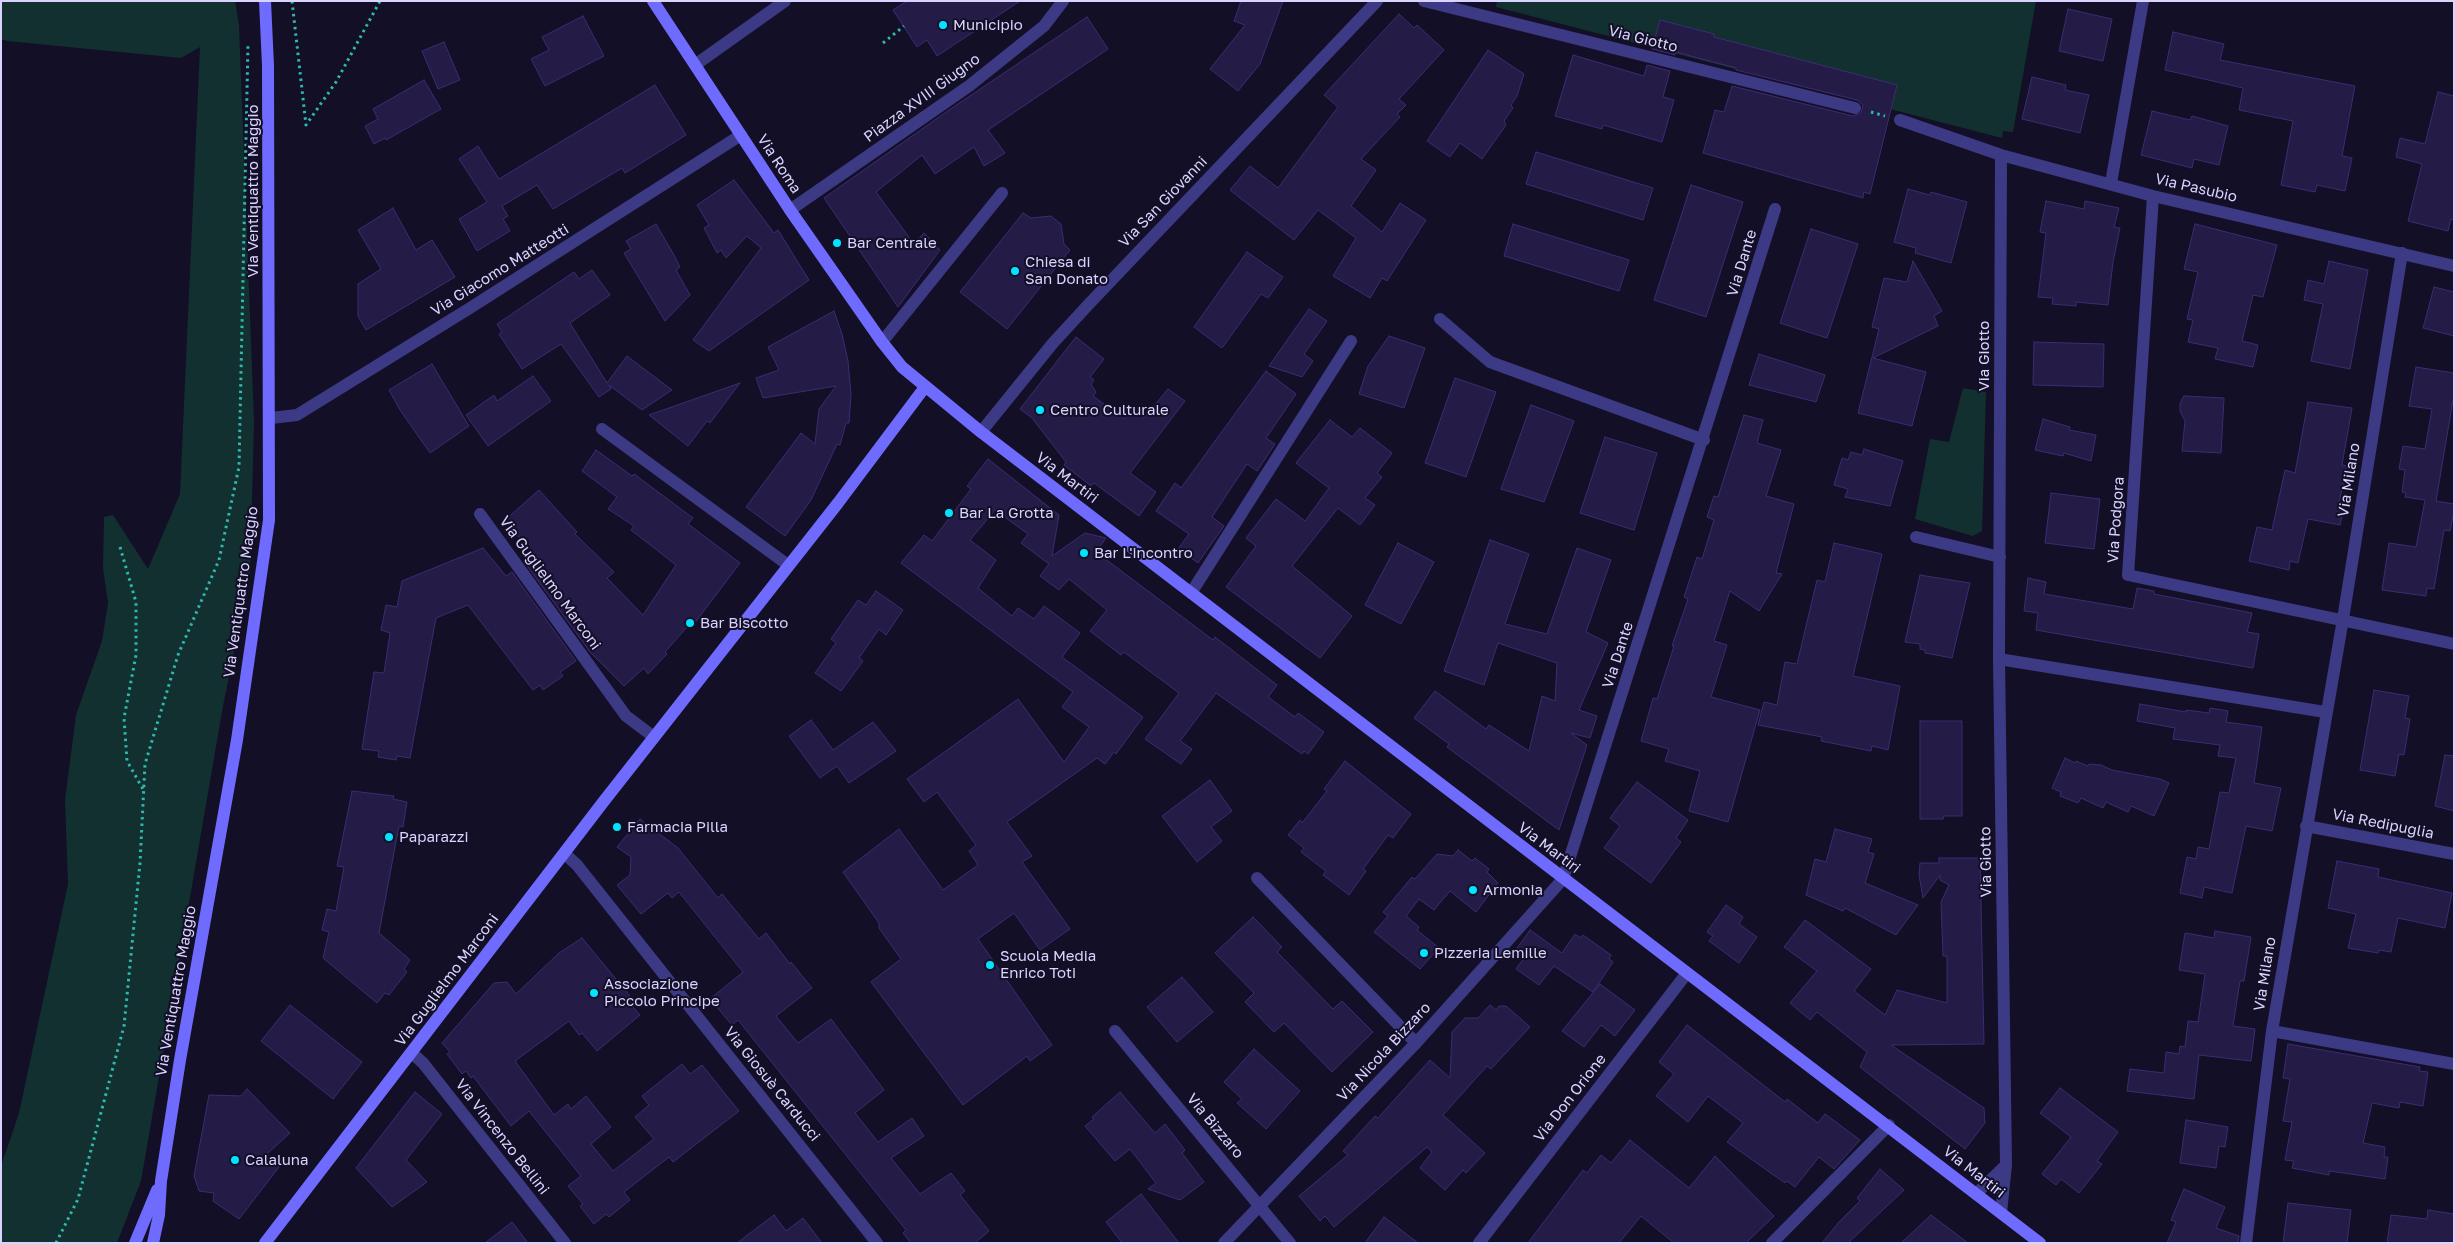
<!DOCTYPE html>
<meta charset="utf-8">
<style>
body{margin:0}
#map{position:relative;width:2455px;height:1244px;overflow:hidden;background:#130f26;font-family:"Golos Text",sans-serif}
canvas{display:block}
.frame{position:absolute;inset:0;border:2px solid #d9d4ff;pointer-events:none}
</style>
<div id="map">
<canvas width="2455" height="1244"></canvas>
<div class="frame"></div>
</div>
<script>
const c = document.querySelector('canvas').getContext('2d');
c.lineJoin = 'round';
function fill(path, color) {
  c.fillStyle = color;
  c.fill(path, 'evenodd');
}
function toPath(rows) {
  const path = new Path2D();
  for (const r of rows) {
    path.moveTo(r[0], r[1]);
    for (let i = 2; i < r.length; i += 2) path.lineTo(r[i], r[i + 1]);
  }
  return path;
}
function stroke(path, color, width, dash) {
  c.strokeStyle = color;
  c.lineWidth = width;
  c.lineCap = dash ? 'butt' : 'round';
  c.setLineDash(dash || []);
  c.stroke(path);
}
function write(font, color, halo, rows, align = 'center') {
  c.font = font + ' "Golos Text",sans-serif';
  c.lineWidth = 4;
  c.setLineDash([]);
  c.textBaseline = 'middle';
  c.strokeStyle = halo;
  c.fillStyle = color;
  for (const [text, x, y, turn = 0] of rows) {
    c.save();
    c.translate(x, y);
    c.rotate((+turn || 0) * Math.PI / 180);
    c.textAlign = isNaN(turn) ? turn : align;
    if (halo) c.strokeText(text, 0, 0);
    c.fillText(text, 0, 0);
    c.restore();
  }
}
const green = toPath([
 [1,1,235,1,239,25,254,422,250,574,223,706,141,1181,117,1243,1,1243,1,1166,19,1113,68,884,65,800,76,715,102,641,108,603,103,568,104,517,113,515,148,569,180,494,200,47,181,58,7,41,1,39],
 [1497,1,2036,1,2013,132,2003,131,2002,138,1496,7],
 [1963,388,1986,392,1982,531,1973,536,1915,519,1930,439,1949,442]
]);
const building = toPath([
 [907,1,1020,1,937,56,927,40,917,47,893,10,907,1],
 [1241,1,1283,1,1260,64,1238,91,1210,69,1245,25,1234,21,1241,1],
 [2068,9,2112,19,2103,61,2059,51,2068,9],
 [1399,14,1414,28,1417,25,1444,50,1399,99,1406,105,1397,114,1400,117,1361,159,1376,170,1351,206,1382,232,1400,203,1426,220,1387,281,1382,278,1370,298,1333,276,1356,238,1318,210,1294,240,1230,190,1250,166,1278,188,1338,107,1324,95,1399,14],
 [583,16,604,56,545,86,531,59,549,50,542,37,583,16],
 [1087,17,1108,49,988,130,1005,153,984,166,974,147,935,174,922,155,876,192,914,244,924,233,940,250,898,307,824,198,949,110,1087,17],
 [1660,20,1714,34,1714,37,1897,85,1870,194,1864,192,1863,198,1703,153,1715,110,1724,112,1732,86,1853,116,1861,113,1863,105,1857,100,1736,70,1736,68,1676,52,1675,55,1652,49,1660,20],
 [2173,32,2224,44,2220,60,2355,86,2342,156,2352,158,2345,191,2317,185,2315,192,2281,185,2293,121,2239,110,2243,88,2165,70,2173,32],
 [444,42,460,80,438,89,422,51,444,42],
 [1488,50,1524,74,1517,96,1511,105,1513,108,1504,121,1506,125,1482,159,1460,143,1450,157,1427,141,1488,50],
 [1573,55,1644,76,1647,65,1670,71,1663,97,1674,100,1662,142,1603,125,1602,129,1555,116,1573,55],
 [2032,77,2066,85,2065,90,2089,95,2080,133,2022,119,2032,77],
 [424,80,441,109,386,140,385,138,374,144,365,126,378,119,373,109,424,80],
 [655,85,686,135,625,173,622,168,553,209,537,185,502,206,508,216,503,219,510,231,477,251,459,219,487,202,459,159,478,146,499,179,655,85],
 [2438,92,2454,96,2454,220,2451,219,2448,231,2408,221,2422,164,2396,157,2400,138,2425,144,2438,92],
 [2152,111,2190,120,2192,116,2228,126,2219,165,2194,159,2192,168,2141,155,2152,111],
 [1536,152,1653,188,1643,220,1526,184,1536,152],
 [734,180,774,233,778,230,809,280,709,351,693,340,761,248,747,236,726,258,721,250,717,253,704,228,709,225,697,205,734,180],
 [1691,185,1743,202,1706,317,1654,300,1691,185],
 [1908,189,1930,195,1931,192,1967,202,1951,263,1915,253,1916,248,1894,242,1908,189],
 [2046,201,2084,209,2085,201,2119,208,2114,227,2120,228,2113,262,2108,305,2076,302,2076,306,2052,304,2053,298,2038,297,2046,233,2040,232,2046,201],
 [393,208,416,250,432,240,455,277,366,330,358,316,358,284,381,269,358,230,393,208],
 [1023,213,1031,218,1051,216,1061,224,1064,244,1070,250,1007,329,960,292,1023,213],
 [656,224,674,255,680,267,676,270,690,295,665,321,624,253,631,249,626,241,656,224],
 [1513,224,1629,260,1619,291,1504,256,1513,224],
 [2195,224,2277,245,2263,297,2253,295,2242,341,2258,345,2253,367,2215,359,2218,348,2188,342,2193,320,2187,319,2198,272,2184,269,2195,224],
 [1811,229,1858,244,1827,338,1780,323,1811,229],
 [1247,252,1283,277,1268,298,1261,294,1222,348,1194,327,1247,252],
 [1913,261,1942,311,1934,316,1938,326,1873,358,1926,372,1912,426,1858,413,1879,329,1872,327,1884,278,1907,282,1913,261],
 [2329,261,2368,270,2350,369,2311,361,2323,304,2304,300,2308,280,2324,284,2329,261],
 [592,270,610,295,570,323,607,383,627,356,672,390,642,410,609,385,611,389,599,397,561,344,522,369,499,334,502,332,497,324,574,272,579,279,592,270],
 [2434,287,2454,292,2454,336,2423,328,2434,287],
 [1309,309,1327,321,1304,354,1313,361,1302,377,1269,366,1309,309],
 [834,311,842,334,848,361,851,394,849,423,846,423,840,445,837,444,811,500,785,536,746,507,801,433,815,444,819,409,836,386,763,398,756,378,779,370,768,347,834,311],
 [1389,336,1425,348,1404,408,1359,394,1368,366,1389,336],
 [1076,337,1104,359,1090,377,1094,380,1091,384,1096,392,1093,396,1124,419,1132,409,1144,418,1168,389,1185,401,1130,473,1156,492,1139,516,1094,483,1091,486,1064,465,1066,462,1032,418,1020,409,1076,337],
 [2034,342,2104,344,2103,387,2033,385,2034,342],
 [1759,354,1825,375,1816,402,1749,385,1759,354],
 [432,364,469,426,430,453,400,410,389,390,432,364],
 [2416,367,2454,373,2454,394,2436,501,2454,504,2454,511,2450,531,2444,530,2434,589,2427,588,2426,596,2382,590,2389,543,2416,547,2425,500,2405,497,2406,493,2402,492,2405,470,2399,469,2403,446,2425,449,2432,409,2409,406,2416,367],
 [1266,371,1296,394,1266,438,1275,444,1257,471,1247,464,1212,517,1224,526,1198,563,1178,549,1189,534,1156,511,1175,483,1181,488,1266,371],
 [533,376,551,401,488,446,466,415,494,395,497,401,533,376],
 [1455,378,1496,392,1466,477,1425,463,1455,378],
 [740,383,710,423,707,421,688,446,649,415,740,383],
 [2184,396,2224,398,2221,453,2182,451,2185,421,2180,411,2180,403,2184,396],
 [2308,402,2352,408,2342,465,2347,466,2338,507,2344,508,2340,525,2308,519,2298,563,2290,561,2289,570,2249,561,2257,527,2272,530,2285,470,2295,473,2308,402],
 [1531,405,1574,421,1544,502,1501,489,1531,405],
 [1744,415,1763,420,1757,443,1781,450,1766,496,1794,504,1776,573,1782,574,1759,611,1730,591,1714,641,1727,645,1711,697,1760,710,1728,822,1689,811,1700,771,1665,761,1669,749,1641,741,1653,698,1657,699,1674,646,1672,646,1688,599,1684,597,1697,557,1702,559,1714,520,1707,517,1714,496,1718,497,1744,415],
 [2043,419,2070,427,2069,430,2096,435,2091,461,2064,453,2063,456,2035,450,2043,419],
 [1330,420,1352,437,1360,428,1392,453,1377,473,1382,477,1365,498,1375,505,1360,525,1338,508,1292,566,1352,616,1320,658,1226,587,1256,546,1246,538,1276,499,1305,521,1329,488,1296,463,1330,420],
 [1605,437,1657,453,1634,530,1580,513,1605,437],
 [1864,449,1903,461,1890,506,1845,497,1848,489,1834,485,1842,458,1848,460,1851,452,1862,455,1864,449],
 [596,450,632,476,634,474,693,518,688,524,740,563,691,628,688,626,665,652,667,654,648,674,644,668,624,686,590,652,525,563,536,556,504,521,539,490,577,532,575,534,614,572,607,578,643,615,676,565,631,530,634,526,608,509,617,497,582,471,596,450],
 [988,459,1059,515,1052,556,1085,533,1106,538,1096,552,1213,640,1215,637,1277,685,1268,697,1295,717,1298,713,1324,732,1308,754,1304,751,1302,754,1216,693,1180,741,1192,749,1181,764,1145,739,1179,693,1124,652,1121,655,1090,631,1107,610,1069,579,1059,590,1040,576,1049,564,1021,543,1028,534,995,510,970,540,996,560,978,588,1012,616,1018,608,1034,619,1044,606,1080,633,1062,657,1143,717,1116,754,1114,752,1105,764,1097,758,1007,822,1032,856,1022,862,1070,929,1040,950,1014,913,978,939,1052,1045,1030,1061,1027,1056,963,1105,871,982,901,959,879,928,879,923,843,872,899,829,943,890,978,865,969,851,976,845,937,792,924,802,907,779,1018,699,1064,762,1089,727,1062,707,1073,692,901,563,924,535,932,541,971,489,967,486,988,459],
 [2051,493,2100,499,2094,549,2045,543,2051,493],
 [1490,540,1529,554,1505,624,1547,634,1577,548,1611,560,1586,632,1608,643,1579,710,1597,716,1590,738,1571,733,1587,745,1559,830,1447,747,1449,744,1414,718,1435,691,1486,729,1489,725,1529,751,1542,696,1555,701,1557,663,1498,643,1484,685,1444,671,1490,540],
 [1398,543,1434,562,1401,624,1365,605,1398,543],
 [1834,543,1882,554,1853,676,1900,686,1888,750,1872,746,1871,751,1821,741,1822,737,1758,725,1764,702,1777,705,1785,662,1797,664,1817,580,1825,582,1834,543],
 [483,548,506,576,512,572,576,661,560,672,563,676,543,690,540,685,533,690,468,605,436,618,410,758,397,756,396,760,378,757,379,751,362,749,374,672,384,673,390,633,381,630,386,605,397,607,402,581,483,548],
 [1920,575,1970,583,1952,658,1925,653,1925,650,1920,649,1920,644,1905,642,1920,575],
 [2028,578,2046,582,2044,594,2133,609,2137,588,2154,591,2154,594,2252,613,2247,632,2259,634,2253,668,2036,630,2038,613,2024,611,2028,578],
 [876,591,903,610,886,635,879,629,859,658,863,661,841,691,815,673,836,643,831,639,858,600,866,605,876,591],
 [2374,690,2409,696,2405,718,2410,719,2404,755,2399,754,2395,776,2360,770,2374,690],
 [2140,704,2186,712,2186,710,2209,713,2210,708,2228,711,2226,722,2262,727,2254,783,2281,788,2272,831,2246,826,2232,893,2204,887,2202,898,2180,893,2187,857,2196,859,2198,847,2209,849,2220,792,2229,793,2236,758,2218,756,2220,745,2173,739,2175,728,2137,721,2140,704],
 [811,720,833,750,873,722,896,751,849,783,837,766,820,778,789,736,811,720],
 [1920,721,1962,721,1962,816,1944,816,1943,819,1920,819,1920,721],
 [2445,755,2454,756,2454,811,2435,806,2445,755],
 [2065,758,2075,763,2076,761,2088,766,2089,764,2101,765,2112,770,2160,779,2169,783,2154,816,2131,806,2128,812,2106,802,2103,808,2081,798,2078,803,2060,796,2061,792,2052,788,2065,758],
 [1345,761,1411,814,1393,838,1388,835,1363,869,1366,871,1349,895,1323,875,1326,871,1301,852,1304,848,1288,835,1300,820,1302,823,1327,791,1324,789,1345,761],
 [1210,780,1232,811,1211,827,1222,841,1197,862,1162,816,1210,780],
 [1637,782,1688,820,1676,838,1681,842,1651,883,1604,848,1620,826,1610,818,1637,782],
 [352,791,394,796,393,799,407,802,403,827,399,826,379,933,410,960,404,969,407,972,389,995,385,993,377,1003,323,958,329,932,322,930,327,909,336,911,344,867,337,866,352,791],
 [640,819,678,848,718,898,722,894,759,939,766,933,790,964,791,962,812,988,776,1016,798,1043,831,1019,884,1090,855,1113,878,1142,912,1118,924,1136,891,1158,920,1194,951,1173,965,1191,960,1195,989,1231,975,1243,911,1243,903,1233,906,1230,738,1020,732,1025,710,999,743,972,679,892,672,898,668,893,641,914,617,885,630,875,631,857,617,847,640,819],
 [1835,829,1872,839,1868,852,1874,854,1865,883,1918,905,1896,935,1845,908,1843,911,1806,895,1815,859,1826,862,1835,829],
 [1458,850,1472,861,1475,858,1489,869,1487,872,1498,883,1476,912,1450,891,1434,910,1419,899,1406,916,1419,927,1417,930,1439,948,1420,969,1374,932,1388,916,1383,912,1412,877,1415,879,1437,854,1453,856,1458,850],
 [1939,858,1980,858,1984,1044,1891,1045,1984,1108,1985,1123,1965,1149,1860,1067,1867,1052,1817,1012,1810,1020,1790,1003,1817,971,1784,947,1805,920,1871,969,1854,991,1885,1015,1897,990,1947,1003,1947,956,1943,956,1941,902,1949,885,1940,880,1940,875,1923,898,1919,875,1920,863,1939,863,1939,858],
 [2337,861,2379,869,2378,877,2452,893,2445,928,2398,918,2391,952,2379,950,2378,953,2348,948,2356,914,2328,908,2337,861],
 [1726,905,1743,917,1739,924,1757,937,1739,963,1709,941,1713,936,1707,932,1726,905],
 [1253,917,1282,947,1277,952,1333,1009,1342,1001,1373,1032,1332,1072,1284,1023,1274,1032,1245,1002,1254,993,1215,953,1253,917],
 [1530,930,1562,953,1575,934,1581,938,1583,935,1611,955,1609,959,1613,962,1593,992,1554,966,1539,985,1516,969,1524,958,1515,951,1530,930],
 [2215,931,2251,937,2244,981,2240,981,2233,1026,2255,1029,2251,1061,2199,1055,2194,1099,2127,1091,2130,1069,2164,1073,2166,1052,2179,1054,2180,1046,2185,1047,2188,1021,2198,1022,2205,974,2179,970,2185,933,2214,938,2215,931],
 [582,938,630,996,626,999,640,1015,597,1051,582,1033,579,1035,569,1021,515,1061,554,1115,568,1104,571,1109,586,1096,611,1127,591,1144,613,1171,654,1139,635,1117,649,1105,642,1096,682,1064,690,1074,702,1065,739,1111,673,1162,669,1157,624,1192,630,1200,609,1217,606,1214,594,1224,580,1206,583,1204,568,1186,581,1176,529,1111,511,1126,473,1076,471,1078,466,1071,462,1074,447,1054,450,1052,442,1043,494,983,507,982,516,994,559,953,582,938],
 [1182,977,1213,1012,1177,1042,1147,1007,1182,977],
 [1600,984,1635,1010,1615,1036,1601,1025,1584,1047,1562,1031,1600,984],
 [290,1005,362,1062,333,1099,261,1041,290,1005],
 [1490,1005,1496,1010,1499,1006,1506,1006,1530,1027,1491,1069,1487,1066,1443,1115,1485,1153,1466,1173,1463,1170,1445,1190,1420,1168,1432,1152,1427,1147,1334,1227,1325,1216,1320,1221,1299,1196,1348,1155,1343,1151,1375,1116,1378,1118,1430,1060,1450,1078,1452,1032,1465,1018,1478,1018,1490,1005],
 [1687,1025,1785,1102,1787,1099,1818,1123,1825,1114,1860,1140,1834,1169,1819,1157,1795,1187,1787,1181,1785,1183,1727,1142,1743,1123,1708,1096,1688,1122,1656,1096,1674,1074,1659,1062,1687,1025],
 [2288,1044,2420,1067,2419,1071,2428,1072,2423,1106,2400,1102,2399,1108,2372,1103,2363,1143,2385,1147,2384,1157,2388,1157,2385,1179,2329,1171,2329,1175,2292,1168,2294,1161,2285,1160,2292,1122,2283,1121,2290,1079,2283,1078,2288,1044],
 [1254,1049,1300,1091,1266,1129,1237,1103,1242,1099,1224,1082,1254,1049],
 [2060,1088,2118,1132,2097,1161,2102,1164,2079,1193,2061,1179,2056,1185,2042,1174,2071,1137,2040,1113,2060,1088],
 [247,1089,290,1133,267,1154,279,1167,239,1219,213,1201,214,1193,199,1191,194,1176,209,1095,241,1096,247,1089],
 [415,1092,442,1114,406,1160,427,1182,392,1207,356,1168,415,1092],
 [1120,1092,1155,1133,1165,1124,1185,1150,1182,1153,1204,1182,1180,1200,1148,1189,1156,1183,1130,1149,1115,1161,1085,1126,1094,1119,1092,1117,1120,1092],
 [2186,1120,2228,1127,2225,1147,2219,1146,2216,1168,2180,1163,2186,1120],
 [1630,1140,1689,1188,1715,1156,1774,1216,1746,1243,1674,1243,1641,1216,1619,1243,1528,1243,1583,1170,1587,1173,1601,1155,1611,1163,1630,1140],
 [1880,1169,1904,1190,1848,1243,1822,1243,1839,1222,1860,1201,1857,1198,1880,1169],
 [2184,1189,2225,1207,2216,1228,2239,1236,2238,1243,2167,1243,2176,1222,2171,1220,2184,1189],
 [1141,1194,1179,1243,1122,1243,1106,1222,1141,1194],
 [2288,1203,2351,1210,2347,1243,2283,1243,2288,1203],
 [2428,1210,2454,1214,2454,1243,2387,1243,2391,1215,2427,1219,2428,1210],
 [774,1215,786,1231,803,1218,822,1243,737,1243,774,1215],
 [1931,1215,1968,1243,1901,1243,1931,1215],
 [1384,1217,1418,1243,1365,1243,1384,1217],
 [512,1222,528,1243,485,1243,512,1222]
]);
const path = toPath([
 [292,1,306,125,336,82,380,1],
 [883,43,904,26],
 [1871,112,1885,116],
 [120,547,136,602,136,655,124,718,127,761,144,791],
 [56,1243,78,1199,124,1026,140,863,145,764,178,655,219,560,239,467,248,44]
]);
const street = toPath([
 [1424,1,1855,108],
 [695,65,785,1],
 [1900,120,2001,155],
 [2111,183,2143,1],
 [2153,196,2128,575,2454,644],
 [790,210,969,86,1044,26,1063,1],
 [1440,319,1490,362,1704,440],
 [882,342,1002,193],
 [271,418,297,415,470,308,741,135],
 [602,429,788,565],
 [981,432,1053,343,1088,305,1377,1],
 [480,514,626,716,654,737],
 [1916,537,2000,557],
 [1191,593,1351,341],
 [1999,659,2325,712],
 [2306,826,2454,854],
 [565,854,577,865,877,1243],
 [1257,878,1416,1043],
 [1115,1031,1290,1243],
 [2272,1031,2454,1064],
 [412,1053,423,1063,565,1243],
 [1976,1194,2006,1165],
 [2001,1213,2006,1165,1999,659,2001,155,2153,196,2454,266],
 [1224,1243,1416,1043,1563,879,1775,209],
 [1479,1243,1687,973],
 [1772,1243,1889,1125],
 [2246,1243,2272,1031,2343,619,2402,253]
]);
const secondary = toPath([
 [653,1,790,210,882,342,902,367,981,432,2040,1243],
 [135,1243,157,1190],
 [153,1243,159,1215,161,1181,180,1060,237,740,269,520,268,66,265,1],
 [265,1243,604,801,838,503,925,387]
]);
const markers = [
 [943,25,5,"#00e5ff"],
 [837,243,5,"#00e5ff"],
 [1015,271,5,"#00e5ff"],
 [1040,410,5,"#00e5ff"],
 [949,513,5,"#00e5ff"],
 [1084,553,5,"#00e5ff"],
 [690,623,5,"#00e5ff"],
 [617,827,5,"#00e5ff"],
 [389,837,5,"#00e5ff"],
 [1473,890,5,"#00e5ff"],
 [1424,953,5,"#00e5ff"],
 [990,965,5,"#00e5ff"],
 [594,993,5,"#00e5ff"],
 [235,1160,5,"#00e5ff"]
];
const poiNames = [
 ["Municipio",953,25],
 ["Bar Centrale",847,243],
 ["Chiesa di",1025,262],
 ["San Donato",1025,279],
 ["Centro Culturale",1050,410],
 ["Bar La Grotta",959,513],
 ["Bar L'incontro",1094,553],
 ["Bar Biscotto",700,623],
 ["Farmacia Pilla",627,827],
 ["Paparazzi",399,837],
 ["Armonia",1483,890],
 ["Pizzeria Lemille",1434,953],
 ["Scuola Media",1000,956],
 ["Enrico Toti",1000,973],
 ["Associazione",604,984],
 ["Piccolo Principe",604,1001],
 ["Calaluna",245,1160]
];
const streetNames = [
 ["Via Giotto",1643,39,14],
 ["Piazza XVIII Giugno",922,98,-36],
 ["Via Roma",779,164,57],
 ["Via Pasubio",2196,188,13],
 ["Via Ventiquattro Maggio",253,191,-90],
 ["Via San Giovanni",1163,202,-46],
 ["Via Dante",1742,263,-73],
 ["Via Giacomo Matteotti",500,270,-32],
 ["Via Giotto",1984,356,-90],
 ["Via Martiri",1067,478,37],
 ["Via Milano",2349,480,-81],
 ["Via Podgora",2116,520,-86],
 ["Via Guglielmo Marconi",550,583,54],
 ["Via Ventiquattro Maggio",241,592,-82],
 ["Via Dante",1618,655,-72],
 ["Via Redipuglia",2383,824,11],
 ["Via Martiri",1549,848,37],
 ["Via Giotto",1986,862,-91],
 ["Via Milano",2265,974,-81],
 ["Via Guglielmo Marconi",447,980,-53],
 ["Via Ventiquattro Maggio",176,991,-80],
 ["Via Nicola Bizzaro",1384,1052,-47],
 ["Via Giosuè Carducci",772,1084,51],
 ["Via Don Orione",1570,1098,-52],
 ["Via Bizzaro",1215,1126,50],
 ["Via Vincenzo Bellini",502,1137,52],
 ["Via Martiri",1974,1172,38]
];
fill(green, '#12302f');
fill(building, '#241b47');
stroke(building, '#3b2d73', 1);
stroke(path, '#2fb8b0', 3, [2.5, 4]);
stroke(street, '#3d3a85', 12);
stroke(secondary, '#6f6bff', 12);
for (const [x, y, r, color] of markers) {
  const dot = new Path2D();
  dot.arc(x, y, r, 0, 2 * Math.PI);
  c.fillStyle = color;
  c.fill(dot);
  stroke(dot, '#130f26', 2);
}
write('15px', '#d9d4ff', '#130f26', poiNames, 'left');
write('15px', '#d9d4ff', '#130f26', streetNames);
</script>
